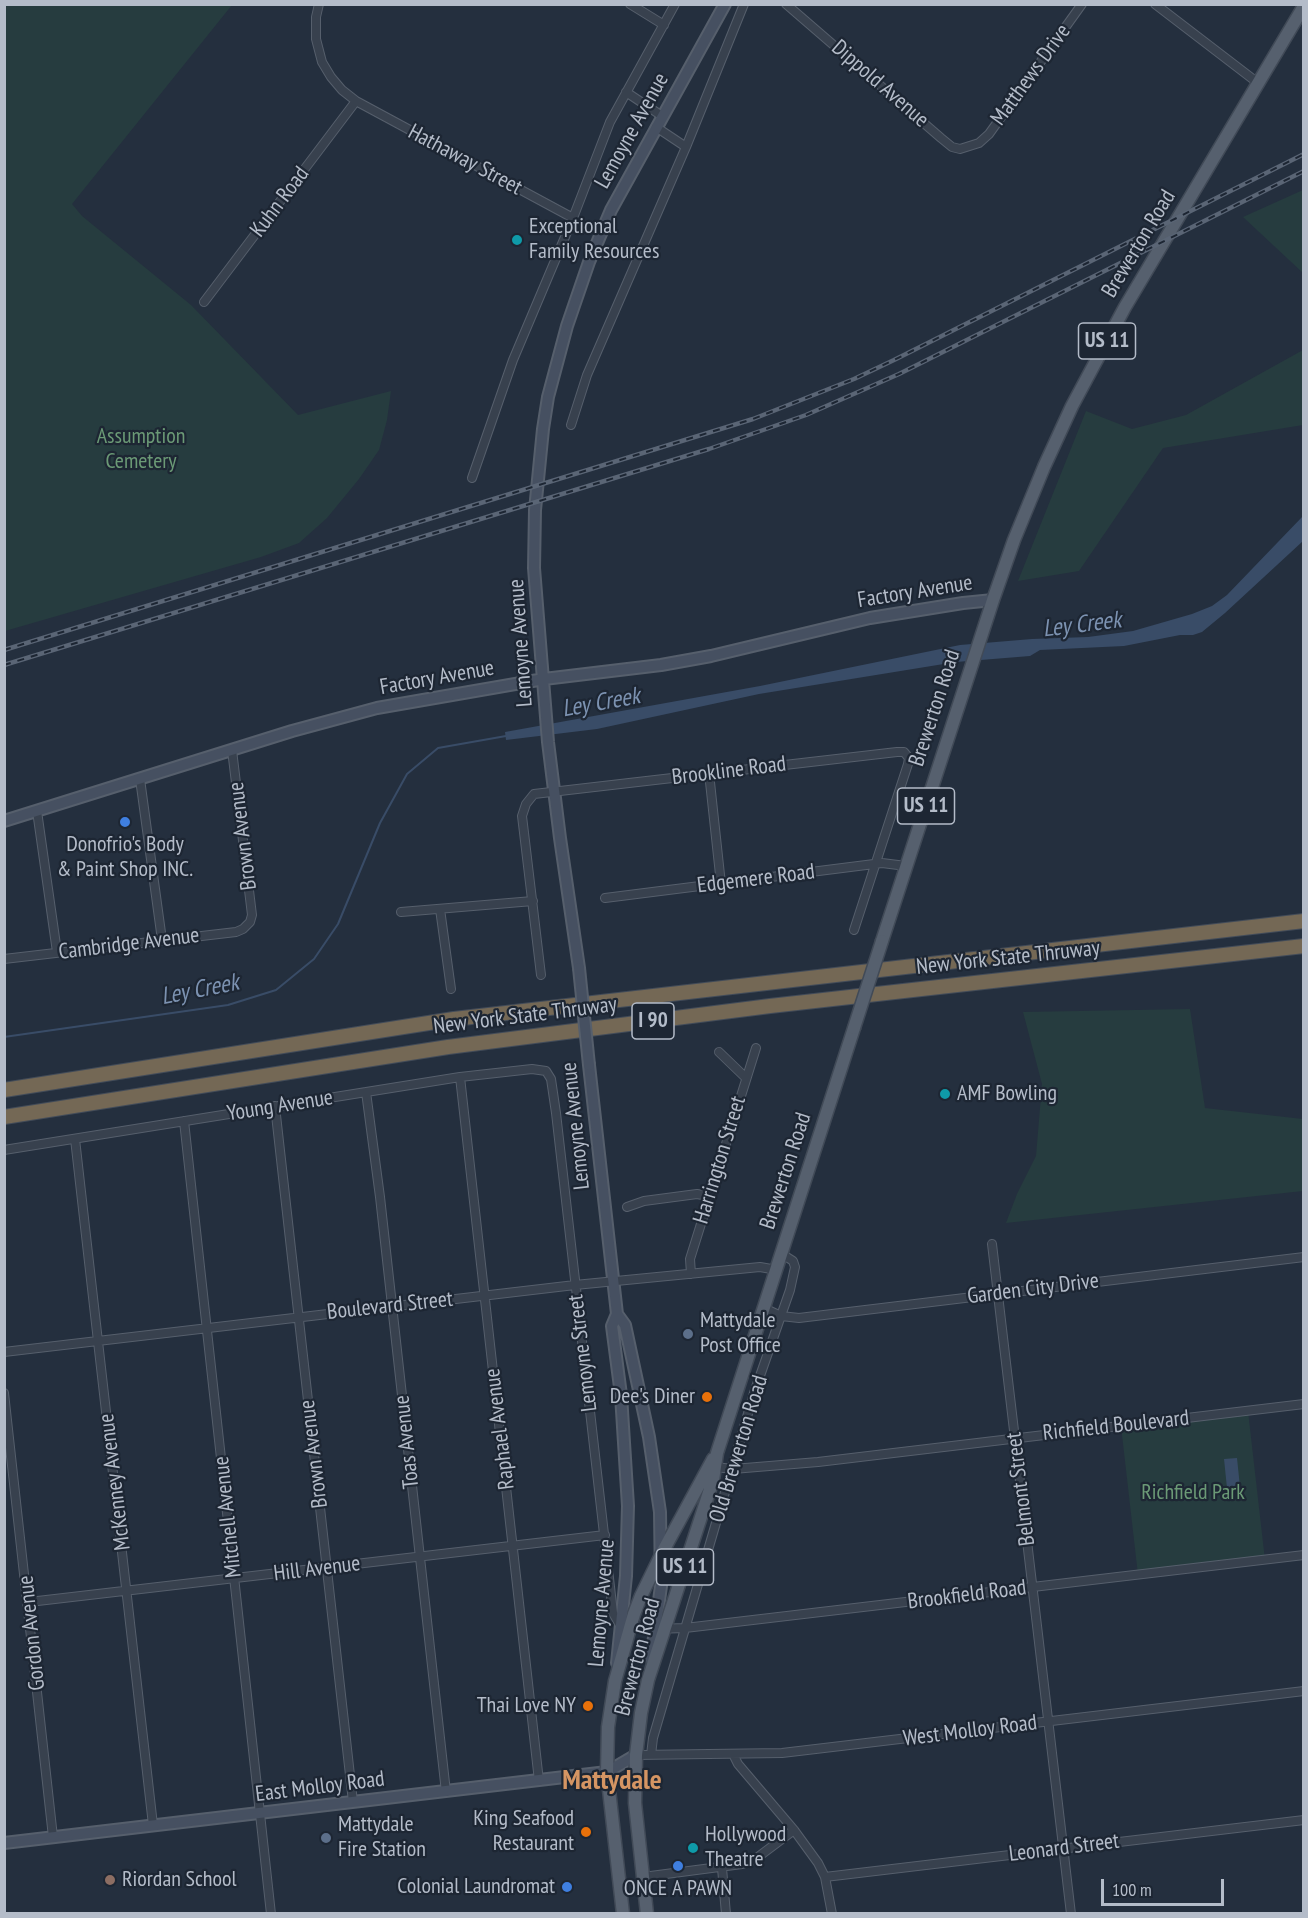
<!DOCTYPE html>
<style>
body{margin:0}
#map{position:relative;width:1308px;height:1918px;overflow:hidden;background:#242f3e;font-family:"PT Sans Narrow",sans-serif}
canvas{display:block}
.frame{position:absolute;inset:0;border:6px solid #b4bcc9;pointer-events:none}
.scale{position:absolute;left:1101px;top:1879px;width:123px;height:27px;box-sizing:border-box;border:3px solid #b4bcc9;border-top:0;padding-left:8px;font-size:18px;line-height:21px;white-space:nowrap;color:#b4bcc9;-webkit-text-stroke:4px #1d2633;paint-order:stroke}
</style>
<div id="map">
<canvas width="1308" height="1918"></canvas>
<div class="frame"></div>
<div class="scale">100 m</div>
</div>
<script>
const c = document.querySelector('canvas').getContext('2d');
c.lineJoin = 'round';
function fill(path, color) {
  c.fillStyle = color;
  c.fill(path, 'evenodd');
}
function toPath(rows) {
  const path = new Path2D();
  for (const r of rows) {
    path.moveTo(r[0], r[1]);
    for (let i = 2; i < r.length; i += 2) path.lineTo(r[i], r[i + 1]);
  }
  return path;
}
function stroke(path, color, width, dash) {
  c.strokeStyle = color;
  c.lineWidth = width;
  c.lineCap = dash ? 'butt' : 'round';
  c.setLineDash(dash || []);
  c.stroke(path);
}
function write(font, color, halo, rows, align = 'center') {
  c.font = font + ' "PT Sans Narrow",sans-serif';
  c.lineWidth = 4.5;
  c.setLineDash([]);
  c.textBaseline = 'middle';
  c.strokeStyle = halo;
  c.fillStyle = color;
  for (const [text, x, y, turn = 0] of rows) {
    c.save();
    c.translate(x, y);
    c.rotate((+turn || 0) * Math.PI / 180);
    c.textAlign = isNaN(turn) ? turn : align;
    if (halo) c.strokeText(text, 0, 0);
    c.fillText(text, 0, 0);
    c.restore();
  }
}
const green = toPath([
 [5,4,232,5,72,204,82,216,191,305,298,415,391,391,387,420,379,450,359,479,327,518,299,543,261,557,5,631],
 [1303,190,1303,273,1243,217],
 [1303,350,1303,425,1163,448,1079,571,1018,581,1086,411,1132,429,1186,415],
 [1190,1009,1205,1108,1303,1119,1303,1191,1006,1223,1017,1194,1036,1156,1042,1084,1023,1012],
 [1248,1411,1265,1560,1138,1575,1121,1426]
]);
const water = toPath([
 [1303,516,1303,541,1225,613,1202,632,1193,635,1180,635,1124,646,1040,650,1030,656,956,662,759,694,597,729,506,740,505,732,760,686,960,645,1032,639,1088,637,1133,631,1192,614,1212,606,1227,595],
 [1237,1458,1240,1487,1227,1488,1224,1459]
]);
const stream = toPath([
 [4,1037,228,1005,276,990,314,959,338,924,380,823,407,774,438,748,506,736]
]);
const street = toPath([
 [319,4,316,17,316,39,322,62,331,77,342,90,356,101,573,218],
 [630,4,664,25],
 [786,4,941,138,952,147,960,149,979,143,989,134,1082,4],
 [1155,4,1258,83],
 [626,92,662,116],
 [656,127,686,147],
 [204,302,356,101],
 [571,425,587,375,686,147,744,4],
 [472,478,513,360,573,218,610,122,675,4],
 [709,773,721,884],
 [140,779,162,940],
 [37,811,57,952],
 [605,898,882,863,906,866],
 [440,909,451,989],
 [401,912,533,901],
 [4,959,236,932,243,929,250,922,252,915,232,750],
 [541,975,522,816,526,804,534,794,897,752,904,752,909,758,908,764,854,930],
 [719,1052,746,1078],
 [460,1077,539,1781],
 [366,1092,380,1197,446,1792],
 [275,1106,353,1802],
 [184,1121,271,1914],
 [75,1139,153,1825],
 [4,1150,460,1077,532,1069,546,1071,551,1079,556,1113,613,1613,620,1625],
 [627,1207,644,1201,697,1194,708,1196],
 [992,1244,1071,1914],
 [691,1274,690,1259,756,1048],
 [764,1308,781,1316,799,1318,1304,1257],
 [4,1352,575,1285,760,1267,777,1270],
 [4,1393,53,1837],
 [715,1467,733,1469,818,1462,1304,1404],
 [29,1602,605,1535],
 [631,1623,655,1629,685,1628,1304,1555],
 [733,1754,738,1764,794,1830,818,1863,825,1877,832,1914],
 [636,1755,782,1753,1304,1691],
 [651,1755,653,1738,754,1393,790,1290,795,1267,793,1261,782,1254],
 [722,1868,726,1914],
 [643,1877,742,1864,754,1860,794,1830],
 [825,1877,1304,1820]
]);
const secondary = toPath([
 [4,821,292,731,377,708,544,679,661,665,711,656,870,618,963,603,993,600],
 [579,968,560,838,548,742,534,568,535,510,543,429,548,397,567,326,589,262,611,210,725,4],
 [589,1065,617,1314,625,1325,649,1437,660,1512,661,1586,651,1659],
 [617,1663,626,1576,628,1506,621,1395,612,1326,617,1314],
 [4,1843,607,1772,636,1755]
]);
const primary = toPath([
 [882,941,993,600,1014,540,1044,467,1072,406,1125,307,1304,6],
 [623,1914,607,1772,608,1727,615,1681,634,1614,641,1596,662,1553,713,1459],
 [647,1914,635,1803,636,1755,641,1713,648,1680,713,1480,717,1453,854,1028]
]);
const highway = toPath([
 [4,1090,454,1019,1304,921],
 [4,1117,448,1047,770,1006,1304,946]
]);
const rail = toPath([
 [4,650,753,419,854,379,894,360,1304,154],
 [4,665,709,449,806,415,899,374,1304,171]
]);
const secondaryBridge = toPath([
 [579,968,589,1065]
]);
const primaryBridge = toPath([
 [854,1028,882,941]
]);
const markers = [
 [517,240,6,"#0f9aa8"],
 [125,822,6,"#3f7fe0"],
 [945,1094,6,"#0f9aa8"],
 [688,1334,6,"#5c6f8a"],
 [707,1397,6,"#e8710a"],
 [588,1706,6,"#e8710a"],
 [586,1832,6,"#e8710a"],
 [326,1838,6,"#5c6f8a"],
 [693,1848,6,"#0f9aa8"],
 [678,1866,6,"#3f7fe0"],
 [110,1880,6,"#8d6e63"],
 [567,1887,6,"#3f7fe0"]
];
const shields = [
 [1107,341,57],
 [926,806,57],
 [653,1021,42],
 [685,1567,57]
];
const shieldNames = [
 ["US 11",1107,341],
 ["US 11",926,806],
 ["I 90",653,1021],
 ["US 11",685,1567]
];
const streetNames = [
 ["Matthews Drive",1031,75,-54],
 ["Dippold Avenue",880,84,41],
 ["Lemoyne Avenue",632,131,-61],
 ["Hathaway Street",465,160,28],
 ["Kuhn Road",280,202,-53],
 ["Brewerton Road",1139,244,-59],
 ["Factory Avenue",915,592,-9],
 ["Lemoyne Avenue",521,643,-94],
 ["Factory Avenue",437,678,-10],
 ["Brewerton Road",935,708,-72],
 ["Brookline Road",729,771,-7],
 ["Brown Avenue",243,836,-97],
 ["Edgemere Road",756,879,-7],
 ["Cambridge Avenue",129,944,-7],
 ["New York State Thruway",1008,958,-6],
 ["New York State Thruway",525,1016,-7],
 ["Young Avenue",280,1106,-9],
 ["Lemoyne Avenue",576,1126,-96],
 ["Harrington Street",720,1160,-73],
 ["Brewerton Road",786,1171,-72],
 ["Garden City Drive",1033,1289,-7],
 ["Boulevard Street",390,1306,-6],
 ["Lemoyne Street",583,1353,-97],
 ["Richfield Boulevard",1116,1426,-6],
 ["Raphael Avenue",500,1429,-97],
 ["Toas Avenue",407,1442,-96],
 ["Old Brewerton Road",739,1449,-73],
 ["Brown Avenue",314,1454,-97],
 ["McKenney Avenue",115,1482,-97],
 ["Belmont Street",1021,1489,-97],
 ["Mitchell Avenue",228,1517,-96],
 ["Hill Avenue",317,1569,-7],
 ["Brookfield Road",967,1595,-7],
 ["Lemoyne Avenue",602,1603,-85],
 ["Gordon Avenue",32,1633,-96],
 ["Brewerton Road",638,1657,-75],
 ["West Molloy Road",970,1731,-7],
 ["East Molloy Road",320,1787,-7],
 ["Leonard Street",1064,1848,-7]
];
const poiNames = [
 ["Exceptional",529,227],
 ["Family Resources",529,252],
 ["Donofrio's Body",125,845,"center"],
 ["& Paint Shop INC.",125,870,"center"],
 ["AMF Bowling",957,1094],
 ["Mattydale",700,1321],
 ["Post Office",700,1346],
 ["Dee's Diner",695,1397,"right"],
 ["Thai Love NY",576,1706,"right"],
 ["King Seafood",574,1819,"right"],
 ["Restaurant",574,1844,"right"],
 ["Mattydale",338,1825],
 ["Fire Station",338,1850],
 ["Hollywood",705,1835],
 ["Theatre",705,1860],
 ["Riordan School",122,1880],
 ["Colonial Laundromat",555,1887,"right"],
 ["ONCE A PAWN",678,1889,"center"]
];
const parkNames = [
 ["Assumption",141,437],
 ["Cemetery",141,462],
 ["Richfield Park",1193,1493]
];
const waterNames = [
 ["Ley Creek",1082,625,-7],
 ["Ley Creek",601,703,-10],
 ["Ley Creek",200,990,-11]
];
const districtNames = [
 ["Mattydale",612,1781]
];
fill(green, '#263c3f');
fill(water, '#394c67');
stroke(stream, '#394c67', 2);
stroke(street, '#565f6c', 10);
stroke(secondary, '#565f6c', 14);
stroke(primary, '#414a57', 15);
stroke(highway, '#434c59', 16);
stroke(street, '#38414e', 8);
stroke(secondary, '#465061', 10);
stroke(primary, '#56606e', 12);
stroke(highway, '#746855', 14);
stroke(rail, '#5a6575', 4.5);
stroke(rail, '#1d2633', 2, [7]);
stroke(secondaryBridge, '#565f6c', 14, []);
stroke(primaryBridge, '#414a57', 15, []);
stroke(secondaryBridge, '#465061', 10);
stroke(primaryBridge, '#56606e', 12);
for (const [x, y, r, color] of markers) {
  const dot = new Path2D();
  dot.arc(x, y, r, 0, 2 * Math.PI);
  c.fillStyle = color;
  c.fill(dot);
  stroke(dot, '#1d2633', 2);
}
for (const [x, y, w] of shields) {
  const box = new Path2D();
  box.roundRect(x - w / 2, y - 18, w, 36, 4.5);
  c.fillStyle = '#1d2633';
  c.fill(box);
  stroke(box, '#b4bcc9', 1.5);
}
write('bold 21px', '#b4bcc9', null, shieldNames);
write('22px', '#b4bcc9', '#1d2633', streetNames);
write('22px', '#b4bcc9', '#1d2633', poiNames, 'left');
write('22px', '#6b9a76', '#1d2633', parkNames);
write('italic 24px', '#7c92b1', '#1d2633', waterNames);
write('bold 28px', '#d59563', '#1d2633', districtNames);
</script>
